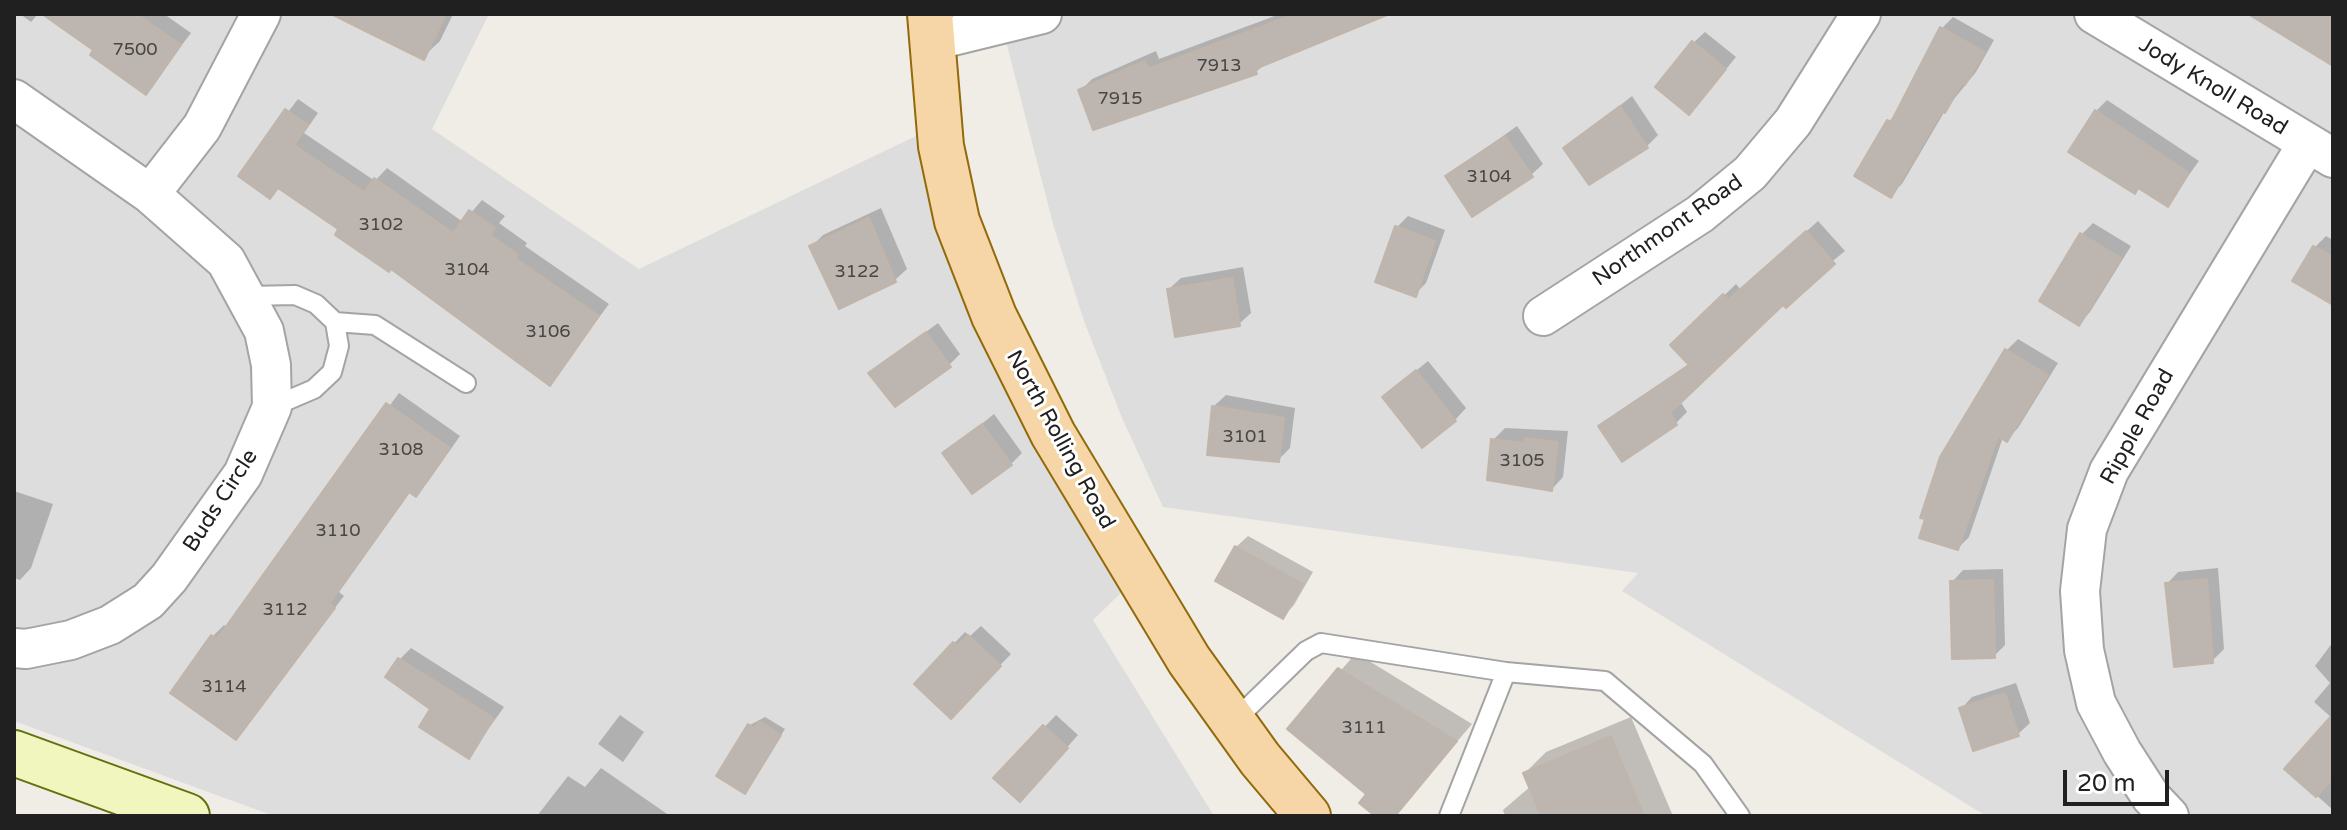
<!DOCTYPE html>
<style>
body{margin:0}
#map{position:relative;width:2347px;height:830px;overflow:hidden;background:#f0ede7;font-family:"Varela Round",sans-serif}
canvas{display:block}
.frame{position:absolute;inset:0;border:16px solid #202020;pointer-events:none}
.scale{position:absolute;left:2063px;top:770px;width:106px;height:36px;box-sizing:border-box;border:4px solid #202020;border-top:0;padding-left:10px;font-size:24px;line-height:28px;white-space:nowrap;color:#202020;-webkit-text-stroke:6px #fff;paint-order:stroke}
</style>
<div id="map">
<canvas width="2347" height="830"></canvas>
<div class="frame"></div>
<div class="scale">20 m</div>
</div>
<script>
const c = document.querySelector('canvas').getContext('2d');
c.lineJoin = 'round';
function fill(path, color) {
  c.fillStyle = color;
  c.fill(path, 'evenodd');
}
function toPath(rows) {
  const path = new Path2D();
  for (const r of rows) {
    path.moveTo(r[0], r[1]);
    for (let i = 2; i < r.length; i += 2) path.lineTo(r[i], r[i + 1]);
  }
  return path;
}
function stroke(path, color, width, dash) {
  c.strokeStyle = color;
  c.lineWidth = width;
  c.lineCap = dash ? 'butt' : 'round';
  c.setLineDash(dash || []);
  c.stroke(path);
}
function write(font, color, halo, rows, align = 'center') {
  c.font = font + ' "Varela Round",sans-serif';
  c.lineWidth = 6;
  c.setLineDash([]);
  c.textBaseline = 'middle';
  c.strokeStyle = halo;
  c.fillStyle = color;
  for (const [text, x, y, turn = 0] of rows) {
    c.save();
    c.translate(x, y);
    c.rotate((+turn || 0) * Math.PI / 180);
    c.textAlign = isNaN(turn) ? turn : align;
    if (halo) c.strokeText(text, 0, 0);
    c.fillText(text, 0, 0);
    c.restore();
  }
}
const residential = toPath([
 [14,14,489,14,432,129,639,269,920,134,1123,591,1093,620,1214,816,274,816,14,721],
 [999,14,2333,14,2333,816,1986,816,1622,591,1638,573,1163,507,1122,418,1084,321,1053,224]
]);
const shadow = toPath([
 [20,14,38,14,31,22],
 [45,14,164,14,191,33,146,92,96,50],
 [346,14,453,14,440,41,423,57],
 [1280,14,1382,14,1267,62,1256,72,1081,90,1092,79,1156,51,1159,59],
 [1953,17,1994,40,1976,72,1946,109,1902,184,1890,195,1889,121,1898,113,1942,28],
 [1705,32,1736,57,1700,101,1693,43],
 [1632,96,1658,135,1647,146,1617,167,1566,148],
 [298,99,318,113,304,133,375,181,387,168,463,222,482,200,505,216,499,223,527,243,525,246,609,304,550,383,280,187,270,196,240,175],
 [2107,100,2199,161,2168,204,2140,187,2135,192,2096,111],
 [1517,126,1543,164,1531,175,1447,176],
 [881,208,907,269,895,280,840,306,812,246,823,235],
 [1408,216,1445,230,1426,283,1415,294,1396,228],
 [1818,221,1845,251,1783,302,1680,401,1687,412,1676,423,1622,459,1601,426,1690,363,1673,345,1736,284,1741,290],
 [2093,223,2131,246,2090,312,2079,324,2082,234],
 [2326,236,2333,240,2333,303,2315,247],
 [1243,267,1251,313,1239,324,1169,289,1181,278],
 [938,323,960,354,949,365,871,373],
 [2018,339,2058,363,2018,428,2007,439,2003,437,1969,537,1958,548,1942,458,2007,350],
 [1428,361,1466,408,1455,420,1384,397],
 [399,393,460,436,427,483,416,494,411,491,339,592,344,596,236,737,213,636,224,625,227,627],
 [1226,395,1295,408,1290,448,1278,460,1214,406],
 [994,414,1022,453,1011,464,945,453],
 [1505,428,1568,431,1563,477,1552,489,1493,440],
 [14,491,53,504,31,568,20,580,14,578],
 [1248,536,1313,572,1294,605,1283,617,1236,547],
 [2218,568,2224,649,2212,661,2167,584,2178,572],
 [2003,569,2005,645,1994,656,1952,582,1963,570],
 [981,626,1011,654,951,716,916,683,965,632,970,636],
 [2333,642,2333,810,2287,769,2332,718,2314,702,2330,683,2315,666],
 [411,648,504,707,469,756,400,659],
 [1356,653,1472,724,1394,816,1378,816,1369,794,1290,729],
 [2016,683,2030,723,2018,734,1974,749,1961,709,1972,697],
 [620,715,644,732,623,762,598,744],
 [1056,715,1078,735,1031,788,996,778],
 [765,717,785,729,744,792,750,725],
 [1631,717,1673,816,1505,816,1503,810,1531,786,1525,773,1546,752],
 [601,768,670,816,537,816,568,776,585,787]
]);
const building = toPath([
 [42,14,137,14,181,45,146,95,90,55,93,50,42,14],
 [331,14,446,14,424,60,331,14],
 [1295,14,1387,15,1255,69,1257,74,1093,130,1078,90,1145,61,1148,69,1295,14],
 [2248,14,2333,14,2333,66,2248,14],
 [1940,27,1985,52,1965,85,1962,83,1945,113,1942,111,1891,198,1854,176,1887,120,1891,122,1940,27],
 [1692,41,1726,69,1689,115,1655,87,1692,41],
 [1620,106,1648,148,1589,185,1563,148,1620,106],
 [285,109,308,125,294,145,364,192,374,178,453,233,469,210,495,228,490,235,518,255,515,258,599,316,550,386,391,269,389,272,335,235,338,229,278,188,270,199,238,176,285,109],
 [2095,110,2189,173,2168,207,2138,188,2135,194,2068,152,2095,110],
 [1505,136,1533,177,1472,217,1445,176,1505,136],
 [869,218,896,282,839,309,809,246,869,218],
 [1395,226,1435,241,1416,297,1375,282,1395,226],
 [1806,231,1835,264,1786,308,1783,305,1670,413,1677,425,1622,462,1598,426,1689,365,1670,345,1723,294,1728,300,1806,231],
 [2080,233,2121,258,2079,326,2039,301,2080,233],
 [2313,246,2333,257,2333,305,2292,281,2313,246],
 [1232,278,1240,326,1175,337,1167,289,1232,278],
 [926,332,951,367,895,407,868,373,926,332],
 [2005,349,2048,375,2007,442,1998,436,1958,550,1919,538,1925,519,1920,518,1940,457,2005,349],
 [1416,370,1456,421,1422,448,1382,397,1416,370],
 [386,403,450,448,416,497,409,492,329,604,335,608,236,740,170,693,211,635,217,639,386,403],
 [1212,406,1284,418,1279,462,1207,455,1212,406],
 [982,424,1012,465,972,494,942,453,982,424],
 [1525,438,1558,442,1552,491,1487,480,1491,439,1524,443,1525,438],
 [1235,546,1303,584,1283,619,1215,581,1235,546],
 [2207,579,2213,663,2174,667,2165,583,2207,579],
 [1993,580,1995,658,1952,659,1950,581,1993,580],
 [968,635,1001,666,951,719,914,684,953,642,957,646,968,635],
 [398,658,494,718,469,759,419,727,430,709,385,677,398,658],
 [1338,668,1457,741,1395,816,1375,816,1359,803,1366,794,1287,729,1338,668],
 [2005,693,2019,736,1973,751,1959,708,2005,693],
 [2333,714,2333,778,2316,797,2284,769,2333,714],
 [759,721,781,735,745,794,716,776,748,724,754,728,759,721],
 [1043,725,1068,748,1020,802,993,778,1043,725],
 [1611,736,1644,816,1541,816,1523,773,1611,736]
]);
const lane = toPath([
 [248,296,295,295,316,304,335,322,339,346,332,372,314,389,272,407],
 [335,322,375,325,466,383],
 [1234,721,1306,651,1321,643,1506,672],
 [1449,816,1506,672,1605,681,1703,764,1740,816]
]);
const street = toPath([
 [2094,14,2333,158],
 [932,41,1042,14],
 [14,99,150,194,226,261,264,331,271,365,272,407,243,474,169,578,148,601,110,625,71,640,26,649,14,648],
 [150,194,202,127,261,14],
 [1543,316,1700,214,1750,173,1793,122,1861,14],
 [2169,816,2151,797,2122,752,2096,703,2084,650,2080,591,2087,529,2109,471,2307,144]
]);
const secondary = toPath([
 [14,753,187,816]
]);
const primary = toPath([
 [930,14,941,146,957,221,994,316,1053,434,1189,660,1260,759,1308,816]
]);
const numberNames = [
 ["7500",135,50],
 ["7913",1219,66],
 ["7915",1120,99],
 ["3104",1489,177],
 ["3102",381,225],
 ["3104",467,270],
 ["3122",857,272],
 ["3106",548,332],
 ["3101",1245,437],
 ["3108",401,450],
 ["3105",1522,461],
 ["3110",338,531],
 ["3112",285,610],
 ["3114",224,687],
 ["3111",1364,728]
];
const streetNames = [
 ["Jody Knoll Road",2213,87,31],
 ["Northmont Road",1668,231,-35],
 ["Ripple Road",2138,427,-61],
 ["North Rolling Road",1060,440,61],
 ["Buds Circle",221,501,-57]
];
fill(residential, '#dedddd');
fill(shadow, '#0003');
fill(building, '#bdb6b0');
stroke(building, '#c1b5aa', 2);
stroke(lane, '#a4a4a4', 22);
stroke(street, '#a4a4a4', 42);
stroke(secondary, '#63710c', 48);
stroke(primary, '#926a0a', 48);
stroke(lane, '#fff', 18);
stroke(street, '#fff', 38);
stroke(secondary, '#f1f6bf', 44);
stroke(primary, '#f6d6a6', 44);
write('18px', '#474644', null, numberNames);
write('22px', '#202020', '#fff', streetNames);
</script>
